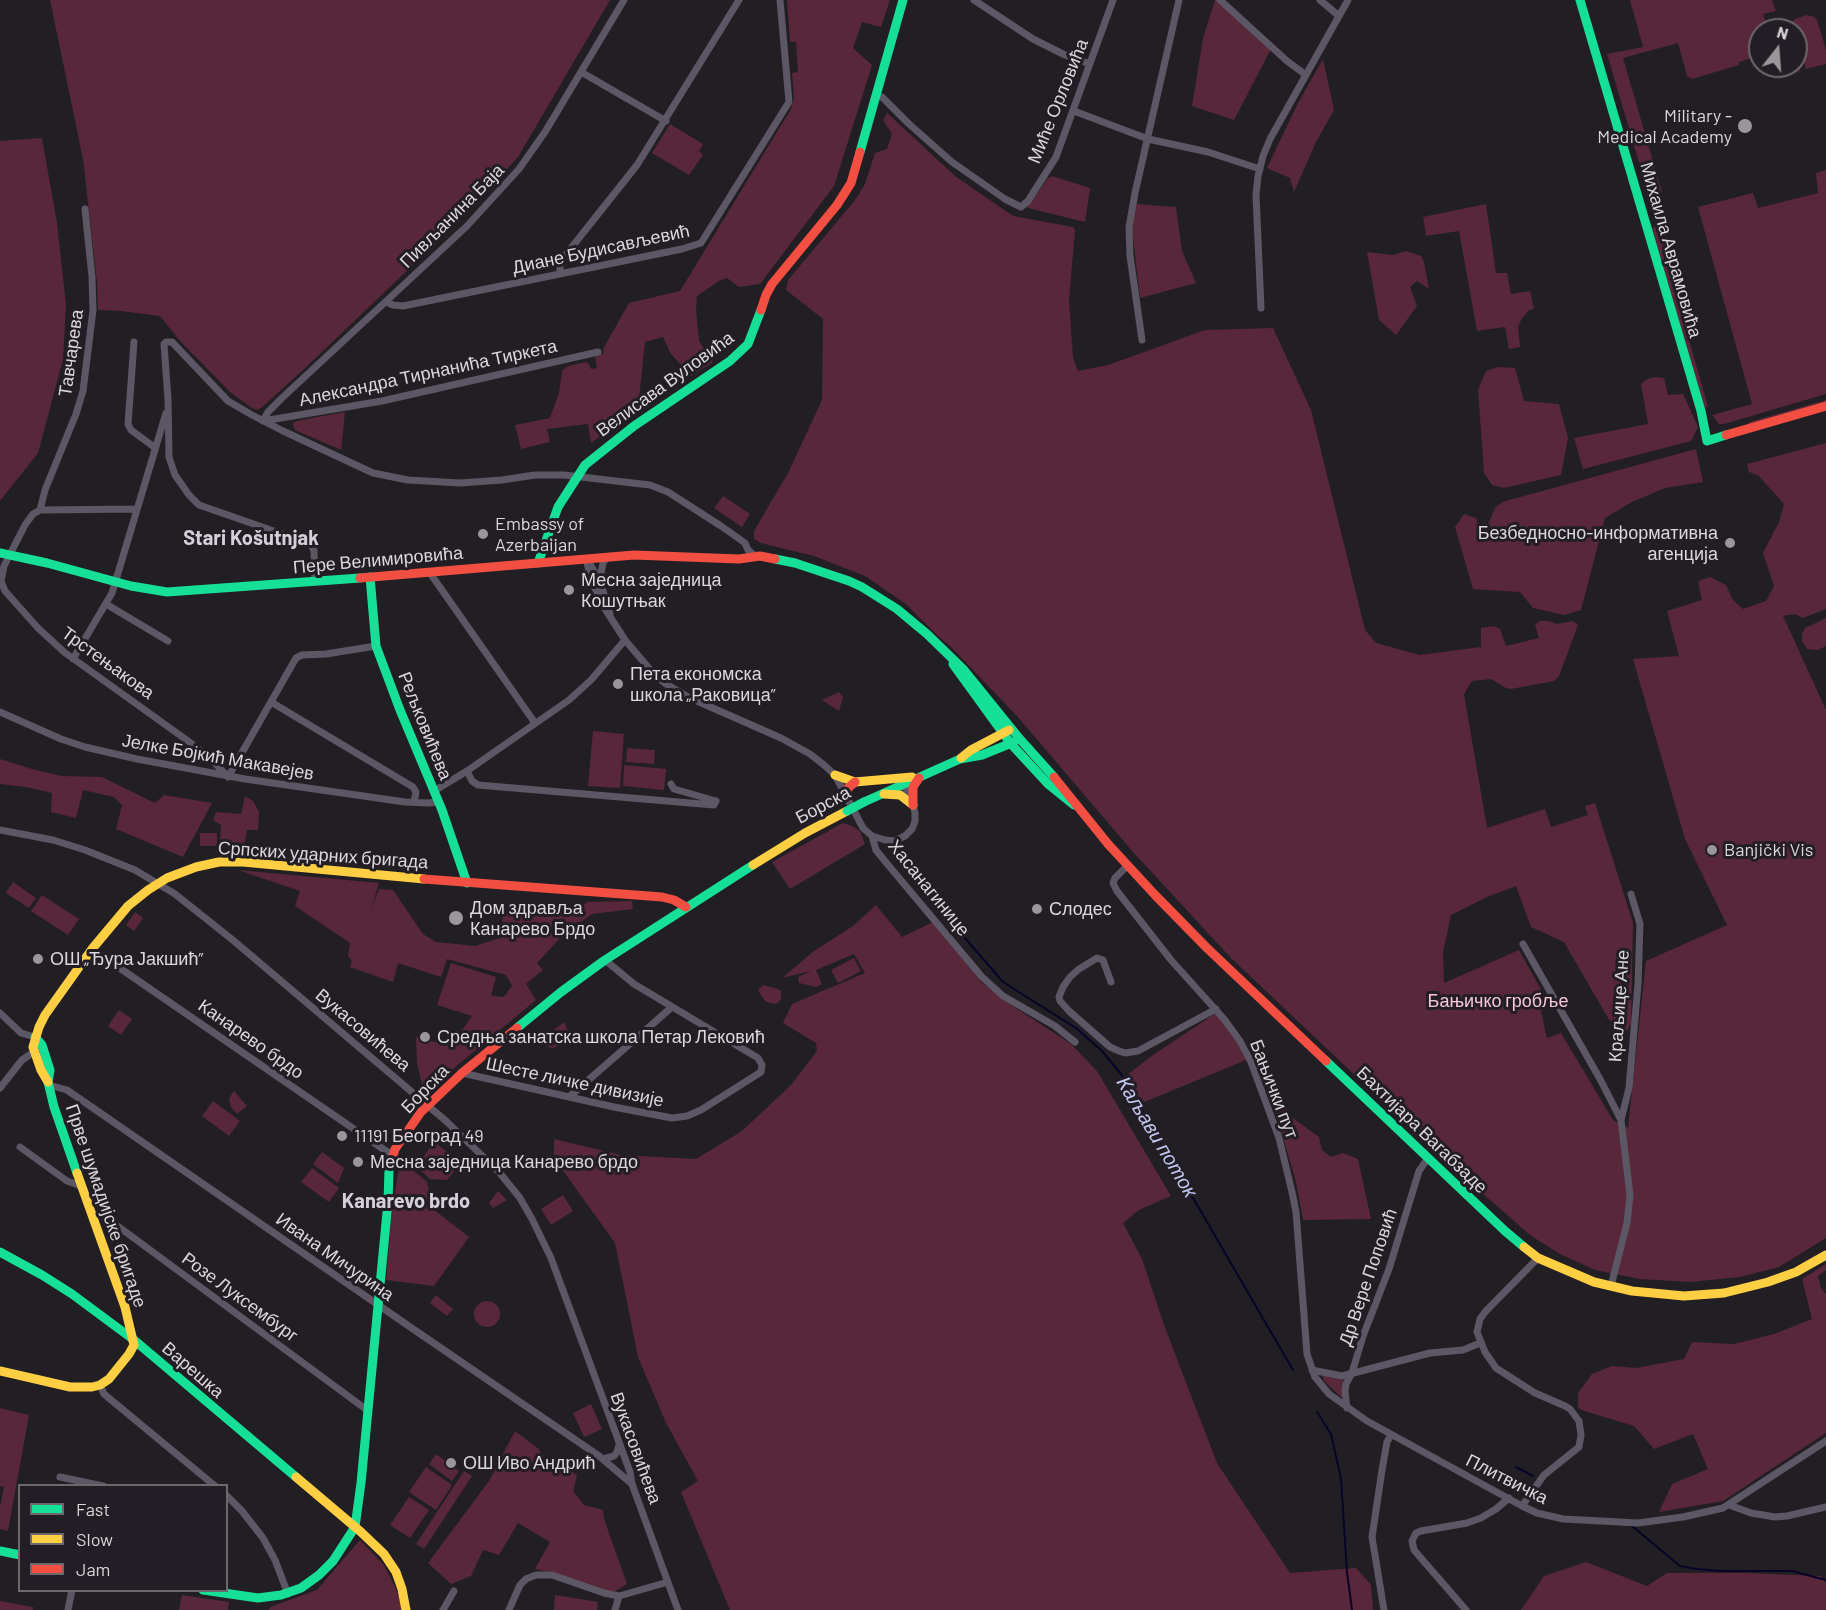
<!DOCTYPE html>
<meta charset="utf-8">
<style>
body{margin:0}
#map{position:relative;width:1826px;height:1610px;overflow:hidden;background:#221f24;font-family:Barlow,sans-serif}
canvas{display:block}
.legend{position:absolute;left:18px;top:1484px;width:210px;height:108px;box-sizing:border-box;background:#231e25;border:2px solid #6d686e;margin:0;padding:8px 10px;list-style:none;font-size:18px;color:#dbd7dc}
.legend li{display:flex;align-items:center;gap:12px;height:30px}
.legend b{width:30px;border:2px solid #6d686e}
.north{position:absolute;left:1748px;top:18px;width:60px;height:60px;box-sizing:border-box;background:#231e25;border:2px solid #6d686e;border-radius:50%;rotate:17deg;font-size:16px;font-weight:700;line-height:24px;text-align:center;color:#dbd7dc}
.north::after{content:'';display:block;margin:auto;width:21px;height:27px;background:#9a979c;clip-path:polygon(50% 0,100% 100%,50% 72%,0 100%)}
</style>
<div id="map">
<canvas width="1826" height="1610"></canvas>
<ul class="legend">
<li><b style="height:8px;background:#16e098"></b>Fast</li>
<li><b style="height:8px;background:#ffcf43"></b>Slow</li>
<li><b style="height:8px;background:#f24e42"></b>Jam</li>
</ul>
<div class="north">N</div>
</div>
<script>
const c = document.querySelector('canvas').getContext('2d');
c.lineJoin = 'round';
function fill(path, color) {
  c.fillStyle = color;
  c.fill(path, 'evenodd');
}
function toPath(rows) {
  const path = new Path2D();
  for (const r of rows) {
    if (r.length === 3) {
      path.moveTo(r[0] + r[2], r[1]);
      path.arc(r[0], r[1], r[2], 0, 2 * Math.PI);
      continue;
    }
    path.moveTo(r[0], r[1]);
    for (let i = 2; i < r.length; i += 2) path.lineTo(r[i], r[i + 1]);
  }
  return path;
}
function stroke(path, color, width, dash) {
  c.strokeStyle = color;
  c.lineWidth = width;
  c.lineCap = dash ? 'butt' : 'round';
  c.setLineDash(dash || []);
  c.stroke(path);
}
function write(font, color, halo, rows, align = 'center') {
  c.font = font + ' Barlow,sans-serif';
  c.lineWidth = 6;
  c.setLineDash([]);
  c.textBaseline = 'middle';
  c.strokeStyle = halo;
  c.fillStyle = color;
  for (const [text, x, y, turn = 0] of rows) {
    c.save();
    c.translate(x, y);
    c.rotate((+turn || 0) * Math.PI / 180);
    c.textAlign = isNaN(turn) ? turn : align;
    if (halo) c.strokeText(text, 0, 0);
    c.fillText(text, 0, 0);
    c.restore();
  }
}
const green = toPath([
 [50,0,610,0,518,157,458,222,303,370,261,408,257,410,252,408,230,392,180,341,160,316,121,311,98,310,97,282,83,159],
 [787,0,890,0,881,27,862,22,853,48,872,65,834,186,760,284,739,287,727,278,719,281,697,296,696,310,699,341,713,362,691,376,671,354,663,337,645,342,638,408,591,443,588,424,547,429,550,442,521,449,515,425,550,418,559,393,562,371,568,366,586,362,589,364,591,369,597,368,595,357,604,353,603,349,629,303,680,291,791,109,794,99,792,73,798,72,796,42,790,42],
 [1215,0,1220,0,1272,47,1234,120,1192,106,1203,38],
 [1630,0,1774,0,1772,1,1776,11,1763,14,1767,26,1782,23,1785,24,1787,30,1760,30,1760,55,1739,62,1739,65,1692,79,1687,76,1678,43,1623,58,1662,192,1649,196,1607,54,1643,47],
 [1807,15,1814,17,1817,20,1826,50,1826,64,1806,69,1792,22,1795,19],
 [1323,59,1334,110,1316,142,1294,192,1290,178,1267,168,1298,103],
 [1796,59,1800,71,1775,78,1771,66,1796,66],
 [887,113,955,176,1013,216,1073,227,1075,230,1069,300,1073,358,1078,371,1108,365,1205,330,1273,328,1311,410,1365,630,1376,643,1420,655,1481,647,1481,628,1494,626,1500,629,1506,646,1539,638,1535,625,1540,621,1549,621,1557,624,1573,621,1578,625,1559,676,1554,681,1511,689,1506,688,1491,679,1472,681,1464,694,1487,828,1545,809,1551,827,1588,815,1585,806,1595,803,1633,923,1631,1024,1626,1032,1618,1031,1608,1018,1564,942,1531,927,1516,886,1487,897,1451,915,1443,952,1444,983,1519,950,1550,1006,1541,1011,1547,1038,1561,1033,1613,1120,1628,1128,1646,961,1727,925,1685,839,1633,659,1679,656,1667,611,1702,600,1698,581,1710,577,1726,585,1733,600,1743,609,1766,601,1774,586,1763,553,1779,522,1784,504,1759,476,1749,472,1747,464,1826,443,1826,609,1803,618,1795,614,1783,616,1826,710,1826,1238,1779,1267,1740,1277,1690,1282,1640,1279,1595,1270,1560,1254,1530,1235,1450,1165,1231,958,1133,852,1017,716,949,645,940,638,906,604,865,576,814,556,761,543,754,539,754,531,788,473,822,400,823,319,786,290,788,280,856,199,865,184,875,153,887,149,892,134,883,120],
 [670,124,703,144,699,151,703,155,689,175,652,153],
 [42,138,57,223,66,305,63,359,38,453,0,501,0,141],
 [1826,170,1826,394,1724,424,1719,424,1712,415,1752,404,1698,207,1753,193,1758,208,1818,193,1816,173],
 [1052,176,1090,188,1085,222,1028,208,1027,205,1035,197,1047,179],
 [1136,204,1176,207,1182,251,1196,283,1140,298,1132,229],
 [1486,204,1496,273,1507,273,1511,294,1530,291,1534,309,1529,310,1522,318,1518,327,1520,347,1509,349,1505,327,1477,331,1459,231,1426,236,1423,217],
 [1657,226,1708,407,1704,408,1652,228],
 [1406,251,1421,256,1424,262,1429,289,1417,281,1410,287,1417,306,1396,335,1379,320,1367,252,1393,255],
 [1498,367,1515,368,1524,401,1559,404,1568,438,1561,475,1504,488,1492,485,1484,473,1478,390,1486,371],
 [1655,377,1664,378,1668,395,1683,394,1698,427,1691,441,1583,469,1574,438,1648,424,1641,384,1647,379],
 [1826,400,1826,403,1747,426,1749,422],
 [345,412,341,450,295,430,293,425,294,422,301,420],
 [1696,449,1703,482,1665,488,1632,502,1605,518,1581,610,1564,615,1533,608,1520,592,1473,589,1455,527,1464,514,1476,518,1482,538,1495,508,1502,502],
 [723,496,750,514,742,527,714,508],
 [1826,618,1826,646,1818,650,1807,649,1802,641,1802,634,1805,628],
 [839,692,843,697,839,711,822,700],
 [593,731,624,734,620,788,588,786],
 [627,748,655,750,654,764,626,762],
 [0,759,32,769,62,776,102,777,155,803,164,795,212,803,183,857,116,829,122,805,114,797,83,790,76,818,51,812,52,793,26,787,0,784],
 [624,765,666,769,664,790,623,786],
 [245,796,253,801,259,812,258,830,247,830,244,846,220,843,221,825,213,820,216,812,241,814],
 [843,823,852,826,860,831,865,844,790,889,772,862],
 [200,833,217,833,217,846,200,846],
 [238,870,379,883,371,909,379,889,393,890,423,934,436,942,475,946,503,937,502,918,511,908,525,913,570,915,587,902,632,901,633,909,592,914,563,935,537,963,543,970,526,984,536,1000,424,1093,417,1063,416,1037,451,1046,472,1016,437,1005,451,963,496,977,491,995,493,996,504,997,512,986,506,975,447,959,441,977,398,963,393,982,350,967,352,961,348,956,350,943,295,906,300,891],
 [13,882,36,898,29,908,6,893],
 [42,895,79,919,68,935,31,911],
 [876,905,902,937,933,922,981,982,1011,1005,1071,1044,1097,1071,1171,1196,1139,1210,1123,1223,1142,1259,1164,1325,1217,1463,1290,1573,1356,1568,1371,1585,1373,1610,730,1610,681,1492,698,1481,666,1423,638,1357,615,1243,554,1158,554,1139,621,1155,696,1159,742,1131,791,1085,817,1051,816,1043,783,1023,792,1004,865,973,854,954,816,970,822,984,816,987,799,983,798,977,811,971,782,978,814,951,853,926],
 [135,912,143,918,134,931,126,925],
 [854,958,861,971,838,983,831,970],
 [763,985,778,989,781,991,781,999,776,1004,766,1002,761,995,758,990],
 [119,1010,132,1019,121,1035,108,1026],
 [1216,1013,1238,1042,1246,1060,1142,1103,1126,1076,1150,1057],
 [564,1022,568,1031,567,1036,563,1043,553,1048,548,1047,540,1041],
 [1266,1079,1280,1091,1290,1116,1319,1137,1322,1150,1331,1157,1343,1153,1358,1159,1371,1219,1303,1220,1296,1182],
 [234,1091,247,1106,237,1114,231,1107,229,1098],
 [213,1101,240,1121,229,1136,202,1116],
 [434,1141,452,1157,448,1162,456,1169,447,1180,430,1179,417,1167],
 [322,1152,344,1168,338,1183,313,1164],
 [402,1161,427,1182,433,1209,469,1237,434,1286,386,1280,391,1220,398,1173],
 [312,1168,339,1188,329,1202,301,1182],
 [498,1191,507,1200,493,1208,489,1203],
 [563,1195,573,1211,551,1225,541,1209],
 [1826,1264,1826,1270,1818,1276,1821,1288,1826,1294,1826,1433,1723,1501,1659,1512,1672,1484,1708,1469,1693,1434,1654,1449,1634,1426,1581,1410,1578,1407,1578,1393,1592,1374,1612,1366,1636,1368,1684,1359,1692,1342,1734,1344,1774,1334,1812,1319,1802,1279],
 [436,1295,453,1309,447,1316,430,1303],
 [487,1314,13],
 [1322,1374,1343,1380,1342,1398,1324,1381],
 [591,1404,602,1429,584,1437,573,1413],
 [0,1408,29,1415,8,1531,0,1529,0,1507,4,1487,0,1486],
 [515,1431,539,1449,550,1472,567,1467,577,1476,573,1491,584,1505,603,1510,604,1519,627,1584,614,1592,598,1591,558,1574,535,1569,550,1542,518,1523,499,1555,483,1550,471,1576,451,1584,428,1563,489,1481],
 [436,1454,459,1471,452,1481,429,1464],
 [426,1467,452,1485,436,1510,409,1492],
 [464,1471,472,1476,424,1549,416,1544],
 [409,1497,429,1510,410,1538,390,1525],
 [360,1540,384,1565,401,1599,401,1610,269,1610,270,1607,317,1590],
 [1586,1562,1647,1586,1667,1573,1745,1573,1821,1576,1826,1583,1826,1610,1521,1610,1544,1576],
 [182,1595,229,1602,228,1610,179,1610],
 [555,1595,598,1602,597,1610,554,1610],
 [0,1601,33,1607,33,1610,0,1610]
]);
const stream = toPath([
 [902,865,1003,982,1076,1028,1102,1051,1121,1074,1293,1370],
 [1317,1412,1331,1434,1341,1479,1347,1572,1352,1610],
 [1516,1467,1533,1476],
 [1632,1526,1680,1566,1696,1569,1722,1571,1792,1571,1826,1580]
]);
const street = toPath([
 [974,0,1033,39,1065,55,1090,64],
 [1220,0,1287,61,1306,75],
 [1320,0,1339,16],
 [581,72,666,121],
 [876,95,882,97,909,124,952,162,1005,199,1021,207,1028,201,1056,157,1113,0],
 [1074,111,1148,139,1208,152,1260,169],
 [85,209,92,277,93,310,83,391,76,414,45,490,40,510,33,514,25,525,4,566,1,581,5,591,38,628,64,652,188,741,210,758,228,777,296,658,302,655,326,654,376,646],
 [560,274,560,262,637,165,739,0],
 [386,302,393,305,403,306,682,249,701,243,789,102,780,0],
 [1261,308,1256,195,1258,176,1263,156,1270,139,1348,0],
 [1142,340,1130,256,1129,227,1135,193,1179,0],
 [134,342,128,424,131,430,154,447],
 [263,421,268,412,282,398,467,226,519,169,545,132,624,0],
 [263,421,382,401,598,352],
 [40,510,136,509],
 [586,559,591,579,600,601,625,640,653,673,666,684,690,698,781,738,810,754,824,765,835,775,863,828,872,836,876,850,884,860,982,977,1003,996,1055,1026,1075,1042],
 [588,561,600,581,610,614],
 [430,573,535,723],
 [600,578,603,563,607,557],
 [315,582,314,551,311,544,199,505,189,495,175,475,169,457,168,399,164,344,166,342,172,342,228,401,252,415,283,431,373,473,408,480,460,483,502,480,535,475,564,475,650,485,668,492,721,526,745,543,748,550,755,556],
 [106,604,168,641],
 [73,659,112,593,166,413],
 [271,702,413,787,416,792,414,802],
 [0,712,61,739,85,747,137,759,245,779,405,802,428,803,438,802],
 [467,771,472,781,478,785,714,805,716,801],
 [671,784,674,789,716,801],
 [434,791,467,771,569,700,591,680,625,640],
 [0,830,53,840,85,850,135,870,175,894,234,941,446,1121,499,1172,520,1198,532,1219,551,1258,619,1442,630,1472,632,1484,678,1610],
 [872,836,885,840,894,841,905,836,912,829,915,821,915,813,912,800,903,784],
 [1127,866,1115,878,1113,883,1117,891,1171,960,1224,1019,1240,1041,1251,1062,1279,1138,1292,1192,1296,1212,1307,1354,1315,1377,1329,1394,1367,1421,1522,1506,1537,1513,1563,1519,1638,1523,1683,1517,1723,1508,1826,1441],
 [1523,944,1600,1079,1621,1120,1630,1195,1627,1223,1611,1286],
 [92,949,383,1149,393,1155],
 [1111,982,1103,960,1097,958,1079,969,1070,977,1063,987,1059,997,1060,1001,1069,1011,1110,1047,1119,1051,1125,1053,1138,1051,1216,1009],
 [0,1013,21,1033,35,1037],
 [462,1073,614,1107,672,1118,687,1116,701,1110,761,1072,762,1065,758,1058,634,984,605,960],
 [49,1085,67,1090,416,1331,599,1456,632,1484],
 [0,1088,22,1060,34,1052],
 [569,1097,672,1007],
 [1621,1120,1629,1088,1638,984,1640,924,1631,894],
 [20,1147,67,1181,81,1186],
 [92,1215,104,1216,367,1410],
 [1312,1370,1342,1376,1430,1353,1463,1350,1480,1343],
 [100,1385,104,1394,215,1486],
 [1347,1408,1345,1391,1346,1384,1352,1373,1363,1336,1389,1269,1419,1171,1428,1158],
 [603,1459,614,1456,617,1452,619,1445],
 [60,1477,103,1486],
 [226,1495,242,1511,263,1538,275,1560,288,1594],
 [1729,1505,1751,1513,1775,1517,1787,1516,1826,1507],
 [1522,1506,1544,1475,1579,1447,1581,1435,1579,1421,1570,1409,1565,1406,1535,1393,1496,1368,1485,1352,1477,1332,1480,1319,1485,1312,1538,1258],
 [68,1610,72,1590],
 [443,1610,454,1591],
 [509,1610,520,1585,526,1579,536,1575,552,1575,604,1593,619,1596,668,1582],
 [615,1610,619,1596],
 [1384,1610,1372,1537,1382,1470,1387,1442,1391,1435],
 [1466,1610,1414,1550,1412,1541,1416,1533,1421,1531,1467,1523,1481,1518,1496,1509,1509,1498]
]);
const fast = toPath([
 [1580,0,1701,411,1707,441,1726,435],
 [860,152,903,0],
 [0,553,47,563,131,586,167,592,360,578],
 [775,559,795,563,849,581,862,587,897,609,927,634,964,670,1019,738,1054,777],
 [538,563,558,507,585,465,634,426,730,361,748,344,761,310],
 [370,577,376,646,400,710,442,810,467,883],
 [953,664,1011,744,1048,784,1074,805],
 [864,802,960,759,982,755,1014,742],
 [517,1028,561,992,605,960,753,865],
 [35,1037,42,1045,50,1070,48,1082,54,1107,77,1173],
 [1326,1061,1505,1231,1524,1247],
 [0,1252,42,1275,72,1294,134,1340,296,1477],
 [0,1551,20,1555],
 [203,1590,258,1598,281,1595,301,1588,319,1575,333,1561,355,1527,361,1483,388,1202,389,1170,393,1156]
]);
const slow = toPath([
 [961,758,971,750,1009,730],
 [835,775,855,782,912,777],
 [884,794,900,795,913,805],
 [753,865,805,833,847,811],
 [48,1082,41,1070,33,1047,39,1027,45,1015,92,949,128,906,148,890,167,878,196,867,219,862,243,862,424,879],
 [1524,1247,1538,1258,1594,1282,1632,1291,1684,1296,1724,1293,1768,1282,1796,1272,1826,1255],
 [0,1371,70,1387,92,1387,100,1385,109,1379,129,1354,134,1345,125,1307,77,1173],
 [296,1477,361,1532,384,1554,396,1572,402,1589,406,1610]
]);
const jam = toPath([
 [761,310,766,295,772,284,837,205,851,183,860,152],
 [1726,435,1826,406],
 [360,578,634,555,739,559,760,556,775,559],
 [1054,777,1108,844,1156,896,1207,948,1326,1061],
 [845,797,848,788,855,782],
 [913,805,913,787,919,778],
 [424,879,662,897,674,900,686,907],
 [393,1156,395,1149,421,1112,462,1073,517,1028]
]);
const fastBridge = toPath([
 [847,811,864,802]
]);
const markers = [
 [1745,126,8,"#9a979c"],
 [483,534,6,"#9a979c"],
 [1730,543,6,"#9a979c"],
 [569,590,6,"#9a979c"],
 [618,684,6,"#9a979c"],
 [1712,850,6,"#9a979c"],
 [1037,909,6,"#9a979c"],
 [456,918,8,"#9a979c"],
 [38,959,6,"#9a979c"],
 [425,1037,6,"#9a979c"],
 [342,1136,6,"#9a979c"],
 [358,1162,6,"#9a979c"],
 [451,1463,6,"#9a979c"]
];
const streetNames = [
 ["Миће Орловића",1058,101,-68],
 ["Пивљанина Баја",452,216,-45],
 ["Диане Будисављевић",601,249,-12],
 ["Михаила Аврамовића",1671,250,74],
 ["Тавчарева",71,353,-82],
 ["Александра Тирнанића Тиркета",428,373,-12],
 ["Велисава Вуловића",665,384,-36],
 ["Пере Велимировића",378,560,-5],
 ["Трстењакова",108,663,36],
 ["Рељковићева",425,726,68],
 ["Јелке Бојкић Макавејев",218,757,10],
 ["Борска",823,805,-28],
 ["Српских ударних бригада",323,855,4],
 ["Хасанагинице",929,888,51],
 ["Краљице Ане",1619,1006,-86],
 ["Вукасовићева",363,1030,40],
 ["Канарево брдо",251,1039,35],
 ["Шесте личке дивизије",575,1082,12],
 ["Борска",425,1089,-46],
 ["Бањички пут",1274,1089,69],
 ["Бахтијара Вагабзаде",1422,1130,44],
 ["Прве шумадијске бригаде",106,1206,71],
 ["Ивана Мичурина",335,1257,35],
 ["Др Вере Поповић",1368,1277,-71],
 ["Розе Луксембург",240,1297,36],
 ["Варешка",193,1370,41],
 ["Вукасовићева",636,1448,70],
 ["Плитвичка",1507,1479,27]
];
const poiNames = [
 ["Military -",1732,116,"right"],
 ["Medical Academy",1732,137,"right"],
 ["Embassy of",495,524],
 ["Azerbaijan",495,545],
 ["Безбедносно-информативна",1718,533,"right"],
 ["агенција",1718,554,"right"],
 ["Месна заједница",581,580],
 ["Кошутњак",581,601],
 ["Пета економска",630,674],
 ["школа „Раковица”",630,695],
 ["Banjički Vis",1724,850],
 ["Дом здравља",470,908],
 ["Канарево Брдо",470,929],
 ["Слодес",1049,909],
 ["ОШ „Ђура Јакшић”",50,959],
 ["Средња занатска школа Петар Лековић",437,1037],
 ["11191 Београд 49",354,1136],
 ["Месна заједница Канарево брдо",370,1162],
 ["ОШ Иво Андрић",463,1463]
];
const parkNames = [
 ["Бањичко гробље",1498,1001]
];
const neighbourhoodNames = [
 ["Stari Košutnjak",251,538],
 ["Kanarevo brdo",406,1201]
];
const waterNames = [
 ["Каљави поток",1157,1137,59]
];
fill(green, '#58273a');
stroke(stream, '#090329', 2);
stroke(street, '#5c5765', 7);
stroke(fast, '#16e098', 9);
stroke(slow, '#ffcf43', 9);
stroke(jam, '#f24e42', 9);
stroke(fastBridge, '#16e098', 9);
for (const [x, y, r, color] of markers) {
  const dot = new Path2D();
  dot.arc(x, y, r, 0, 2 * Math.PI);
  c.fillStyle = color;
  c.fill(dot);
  stroke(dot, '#231e25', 2);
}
write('18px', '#dbd7dc', '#231e25', streetNames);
write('18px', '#dbd7dc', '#231e25', poiNames, 'left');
write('18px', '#f6c6d5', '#231e25', parkNames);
write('bold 20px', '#d6cfd8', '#231e25', neighbourhoodNames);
write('italic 20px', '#c3c8f1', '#231e25', waterNames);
</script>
